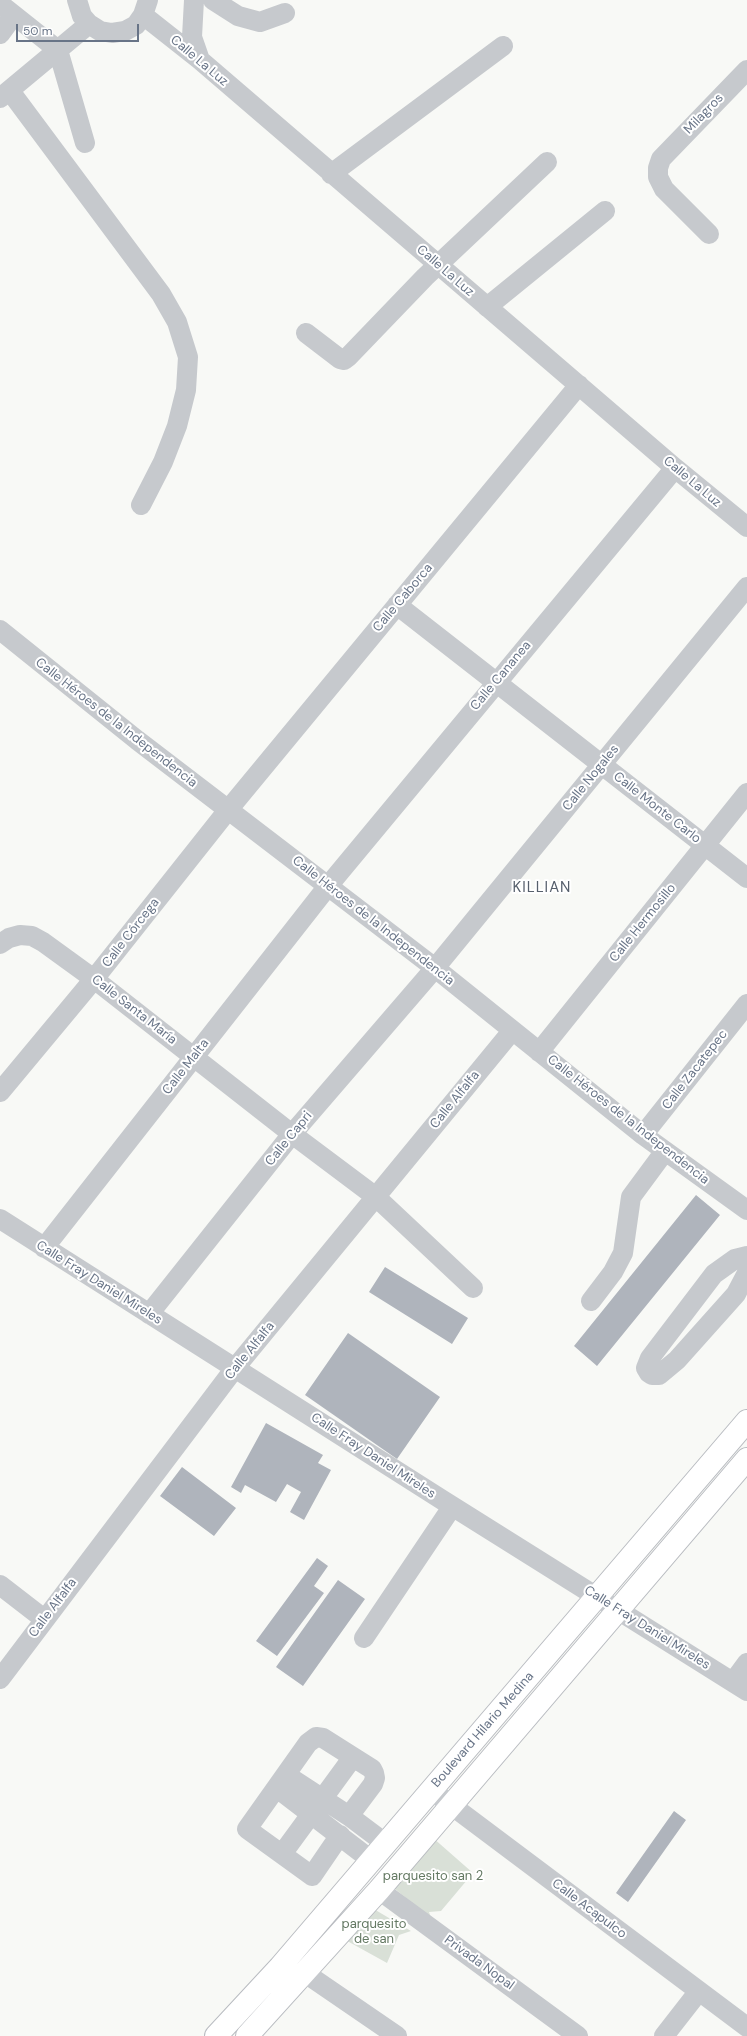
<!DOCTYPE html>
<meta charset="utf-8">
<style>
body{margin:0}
#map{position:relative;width:747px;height:2036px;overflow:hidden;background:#f8f9f6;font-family:"DM Sans",sans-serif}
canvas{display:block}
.scale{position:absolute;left:16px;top:24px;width:123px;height:18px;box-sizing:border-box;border:2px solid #687487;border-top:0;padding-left:5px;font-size:12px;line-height:14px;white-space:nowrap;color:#687487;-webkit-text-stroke:3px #fff;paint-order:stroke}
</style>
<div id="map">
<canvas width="747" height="2036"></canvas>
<div class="scale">50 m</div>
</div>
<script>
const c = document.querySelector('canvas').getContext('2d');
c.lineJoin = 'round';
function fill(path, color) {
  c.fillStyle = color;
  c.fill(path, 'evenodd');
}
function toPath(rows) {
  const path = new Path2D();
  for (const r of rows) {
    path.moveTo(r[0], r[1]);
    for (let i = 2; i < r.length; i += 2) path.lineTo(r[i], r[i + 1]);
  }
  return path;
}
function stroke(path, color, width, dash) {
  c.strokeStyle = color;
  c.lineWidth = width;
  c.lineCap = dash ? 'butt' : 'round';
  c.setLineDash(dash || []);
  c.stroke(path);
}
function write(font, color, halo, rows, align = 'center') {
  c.font = font + ' "DM Sans",sans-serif';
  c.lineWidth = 4;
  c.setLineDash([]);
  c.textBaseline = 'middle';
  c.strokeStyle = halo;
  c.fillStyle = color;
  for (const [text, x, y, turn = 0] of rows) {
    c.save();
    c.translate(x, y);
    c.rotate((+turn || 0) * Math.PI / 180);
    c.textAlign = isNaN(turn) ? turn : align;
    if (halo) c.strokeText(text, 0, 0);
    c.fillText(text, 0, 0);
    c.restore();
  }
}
const green = toPath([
 [432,1837,473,1873,441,1911,429,1912,431,1918,390,1885],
 [367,1905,411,1931,399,1935,387,1963,340,1937]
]);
const building = toPath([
 [696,1195,720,1215,597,1366,574,1346],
 [385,1267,468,1318,452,1344,369,1292],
 [348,1333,440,1397,397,1459,305,1395],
 [266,1423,323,1455,318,1463,331,1470,304,1520,290,1512,301,1492,287,1484,276,1502,245,1485,241,1493,231,1487],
 [182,1467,236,1508,214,1536,160,1496],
 [317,1558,328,1566,314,1586,324,1593,277,1656,256,1641],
 [338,1580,365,1599,303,1686,276,1667],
 [674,1811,686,1820,628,1902,616,1893]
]);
const minor = toPath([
 [77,0,82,16,89,24,100,31,112,33,125,31,136,25,143,15,148,0],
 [194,0,192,37,200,60],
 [213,0,238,16,260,22,285,13],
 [0,4,58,50,85,143],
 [143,15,200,60,675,468,747,527],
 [0,34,14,15],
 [10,91,161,294,177,322,188,357,186,390,177,426,163,462,141,505],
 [0,98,89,24],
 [331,174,503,46],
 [709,234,664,189,658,177,658,168,661,159,747,70],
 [487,307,605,211],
 [306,333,340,359,344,360,348,357,425,277,547,162],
 [397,605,747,878],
 [0,630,137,740,435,968,643,1135,747,1210],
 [0,944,9,938,20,935,32,936,43,942,94,979,292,1134,376,1197,473,1288],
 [539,1052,747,793],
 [0,1092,94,979,228,810,579,385],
 [643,1135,747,1004],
 [0,1219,444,1501,747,1691],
 [44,1248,328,886,675,468],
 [747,1256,735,1259,714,1274,650,1358,646,1368,649,1373,652,1375,659,1375,677,1360,736,1294,747,1273],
 [591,1301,613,1272,623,1253,631,1197,665,1151],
 [149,1314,292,1134,435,968,747,587],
 [0,1585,44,1619],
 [364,1638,452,1507],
 [0,1679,235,1368,512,1031],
 [733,1682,747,1663],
 [286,1775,349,1816,385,1843],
 [277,1788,371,1860],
 [431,1790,747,2027],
 [340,1835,312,1876,247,1829,308,1743,316,1737,323,1738,353,1757,372,1769,374,1773,375,1778,373,1784,349,1816],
 [282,1854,353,1757],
 [379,1890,578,2036],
 [305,1973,397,2036],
 [664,2036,699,1991]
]);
const major = toPath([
 [216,2036,280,1967,747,1421],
 [247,2036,379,1890,747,1459]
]);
const streetNames = [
 ["Calle La Luz",199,61,40],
 ["Milagros",704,114,-46],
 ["Calle La Luz",445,271,41],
 ["Calle La Luz",692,482,40],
 ["Calle Caborca",403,598,-50],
 ["Calle Cananea",501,676,-50],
 ["Calle Héroes de la Independencia",116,723,38],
 ["Calle Nogales",591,778,-51],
 ["Calle Monte Carlo",657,808,38],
 ["Calle Héroes de la Independencia",373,921,38],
 ["Calle Hermosillo",643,923,-51],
 ["Calle Córcega",131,933,-52],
 ["Calle Santa María",134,1010,38],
 ["Calle Malta",186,1067,-52],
 ["Calle Zacatepec",695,1070,-52],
 ["Calle Alfalfa",455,1100,-51],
 ["Calle Héroes de la Independencia",628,1120,38],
 ["Calle Capri",289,1139,-51],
 ["Calle Fray Daniel Mireles",99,1283,32],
 ["Calle Alfalfa",250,1351,-51],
 ["Calle Fray Daniel Mireles",373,1456,33],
 ["Calle Alfalfa",53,1608,-53],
 ["Calle Fray Daniel Mireles",647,1628,32],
 ["Boulevard Hilario Medina",483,1730,-49],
 ["Calle Acapulco",589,1909,37],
 ["Privada Nopal",479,1963,36]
];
const parkNames = [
 ["parquesito san 2",433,1877],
 ["parquesito",374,1925],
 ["de san",374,1940]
];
const quarterNames = [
 ["KILLIAN",542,888]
];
fill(green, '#d9e0d7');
fill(building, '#afb4bc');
stroke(major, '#b9bcc1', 24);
stroke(minor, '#c6c9cd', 20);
stroke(major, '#fff', 22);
write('13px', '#687487', '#fff', streetNames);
write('13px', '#647963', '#fff', parkNames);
c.letterSpacing = '1px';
write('15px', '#565f6c', '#fff', quarterNames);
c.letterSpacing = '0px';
</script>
